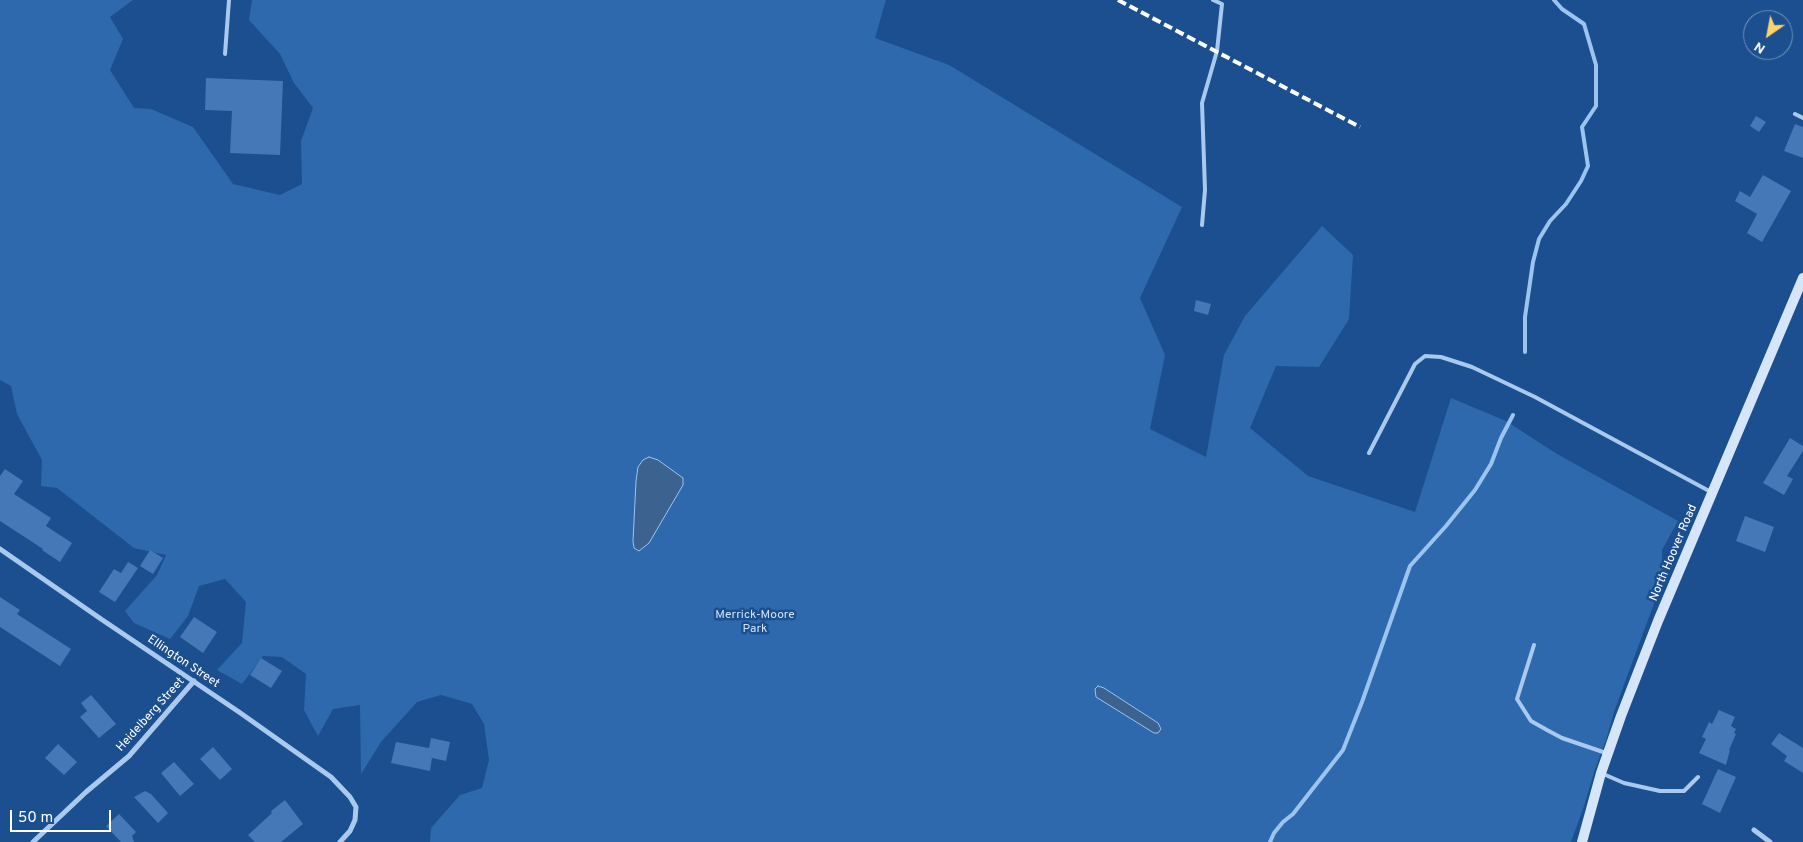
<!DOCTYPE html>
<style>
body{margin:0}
#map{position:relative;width:1803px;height:842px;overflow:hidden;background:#1b4f8f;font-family:Overpass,sans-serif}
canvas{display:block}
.north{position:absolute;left:1743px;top:10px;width:50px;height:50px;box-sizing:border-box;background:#1b4f8f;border:1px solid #7695bc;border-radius:50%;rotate:213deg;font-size:14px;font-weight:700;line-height:20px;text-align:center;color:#fff}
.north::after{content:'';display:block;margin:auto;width:18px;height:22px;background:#ffd166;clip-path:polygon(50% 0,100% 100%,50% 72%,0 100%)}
.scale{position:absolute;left:10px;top:810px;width:101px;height:22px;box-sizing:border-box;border:2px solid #fff;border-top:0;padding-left:6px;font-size:15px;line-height:18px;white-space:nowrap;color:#fff;-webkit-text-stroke:4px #1b4f8f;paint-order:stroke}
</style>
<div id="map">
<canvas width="1803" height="842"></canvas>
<div class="north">N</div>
<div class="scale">50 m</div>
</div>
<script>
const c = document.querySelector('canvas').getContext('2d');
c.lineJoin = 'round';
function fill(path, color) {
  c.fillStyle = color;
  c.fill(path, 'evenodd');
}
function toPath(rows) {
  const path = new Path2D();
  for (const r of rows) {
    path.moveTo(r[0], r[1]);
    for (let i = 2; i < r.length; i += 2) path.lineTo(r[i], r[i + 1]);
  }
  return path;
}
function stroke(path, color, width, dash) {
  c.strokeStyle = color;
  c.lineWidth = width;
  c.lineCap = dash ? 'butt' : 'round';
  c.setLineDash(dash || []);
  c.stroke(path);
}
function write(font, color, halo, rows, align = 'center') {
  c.font = font + ' Overpass,sans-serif';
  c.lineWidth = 5;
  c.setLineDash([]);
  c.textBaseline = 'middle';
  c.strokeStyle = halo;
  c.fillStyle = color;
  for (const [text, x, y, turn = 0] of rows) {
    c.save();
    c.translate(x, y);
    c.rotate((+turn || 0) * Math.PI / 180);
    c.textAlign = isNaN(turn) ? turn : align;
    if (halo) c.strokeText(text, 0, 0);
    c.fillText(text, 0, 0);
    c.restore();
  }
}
const green = toPath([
 [0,0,133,0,110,17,123,39,110,70,134,108,151,109,193,127,233,184,280,195,302,184,301,141,313,108,294,83,280,54,249,20,252,0,886,0,875,38,949,65,1182,207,1140,298,1165,355,1150,429,1206,457,1224,355,1245,316,1322,226,1353,255,1349,319,1319,367,1276,366,1250,428,1308,476,1415,512,1451,398,1506,421,1557,454,1678,521,1662,550,1663,579,1614,712,1606,740,1595,769,1584,806,1571,842,430,842,431,828,460,795,482,788,489,760,484,724,472,704,441,695,417,702,381,742,361,774,360,705,333,709,318,736,304,710,306,674,282,657,263,656,242,684,217,670,242,643,246,602,225,579,199,586,188,616,170,639,134,623,125,611,157,575,166,555,134,548,57,488,41,486,42,460,17,414,11,386,0,380]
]);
const water = toPath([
 [649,457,658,460,683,478,683,485,649,543,639,551,634,548,633,541,636,481,638,467,643,460,649,457],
 [1098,686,1104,688,1158,723,1161,729,1158,733,1154,733,1096,697,1095,689,1098,686]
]);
const stream = toPath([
 [1525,352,1525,317,1533,262,1539,239,1550,221,1566,204,1581,181,1588,166,1582,127,1596,106,1596,65,1584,24,1562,9,1554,0],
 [1270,842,1274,833,1283,822,1293,814,1343,750,1362,702,1410,566,1446,526,1475,490,1491,464,1501,438,1513,415]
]);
const building = toPath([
 [206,78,283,81,280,155,230,153,232,111,205,110],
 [1756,116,1766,122,1759,132,1750,126],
 [1795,124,1803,127,1803,158,1784,151],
 [1763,175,1791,191,1762,242,1747,233,1757,214,1735,201,1740,191,1750,197],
 [1196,300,1211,304,1208,315,1194,311],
 [1790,438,1803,446,1803,451,1787,476,1793,479,1784,495,1763,483],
 [5,469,23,481,14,494,51,518,46,526,72,543,60,562,42,550,43,549,0,521,0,476],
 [1745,516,1774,527,1765,552,1736,541],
 [150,550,163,558,153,574,140,566],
 [128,562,138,568,115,602,99,592,114,569,121,573],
 [0,597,20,610,17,614,71,649,60,666,0,627],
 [194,617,217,632,203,653,180,637],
 [261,658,282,671,271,688,250,675],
 [91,695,116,724,99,738,80,717,87,711,81,703],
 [1719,710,1735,717,1731,726,1736,729,1734,733,1736,734,1729,750,1730,750,1726,765,1699,753,1706,739,1702,737,1709,722,1712,724],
 [1779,733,1803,748,1803,773,1784,761,1787,756,1771,744],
 [431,738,450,742,446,761,432,758,430,771,391,763,396,742,429,748],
 [58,744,77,762,64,775,45,758],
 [213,747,232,769,220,780,200,759],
 [174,762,194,784,180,796,161,773],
 [1718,769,1736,777,1720,813,1702,804],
 [145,791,151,794,168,813,158,823,134,797],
 [285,800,303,824,281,842,255,842,248,835,272,813,271,811],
 [119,814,136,832,132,836,134,842,121,842,106,826]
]);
const lane = toPath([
 [225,54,229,0],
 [1795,114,1803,118],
 [1202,225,1205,190,1202,103,1217,51,1222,4,1213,0],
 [1369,453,1415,364,1425,356,1441,357,1472,367,1535,397,1711,492],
 [1534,645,1517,699,1531,721,1547,730,1562,738,1606,753],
 [1601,773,1624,783,1660,791,1684,791,1698,777]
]);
const street = toPath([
 [0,549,101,619,239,712,331,777,350,797,356,807,355,820,350,831,340,842],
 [1754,830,1770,842],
 [33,842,86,792,129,756,194,681]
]);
const secondary = toPath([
 [1582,842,1601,773,1621,716,1658,621,1803,278]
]);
const rail = toPath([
 [1118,0,1360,127]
]);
const streetNames = [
 ["North Hoover Road",1674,553,-67],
 ["Ellington Street",183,662,34],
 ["Heidelberg Street",151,715,-48]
];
const parkNames = [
 ["Merrick-Moore",755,616],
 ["Park",755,630]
];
fill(green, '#2e69ad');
fill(water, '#3c6290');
stroke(water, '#9cc4f0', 1);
stroke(stream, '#9cc4f0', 4);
fill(building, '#4478b7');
stroke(lane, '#a9c9ee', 4);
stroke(street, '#a9c9ee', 5);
stroke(secondary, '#d6e6fa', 10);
stroke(rail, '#fff', 4, [9, 4]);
write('12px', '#fff', '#1b4f8f', streetNames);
write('12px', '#cfe3fa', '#1b4f8f', parkNames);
</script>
